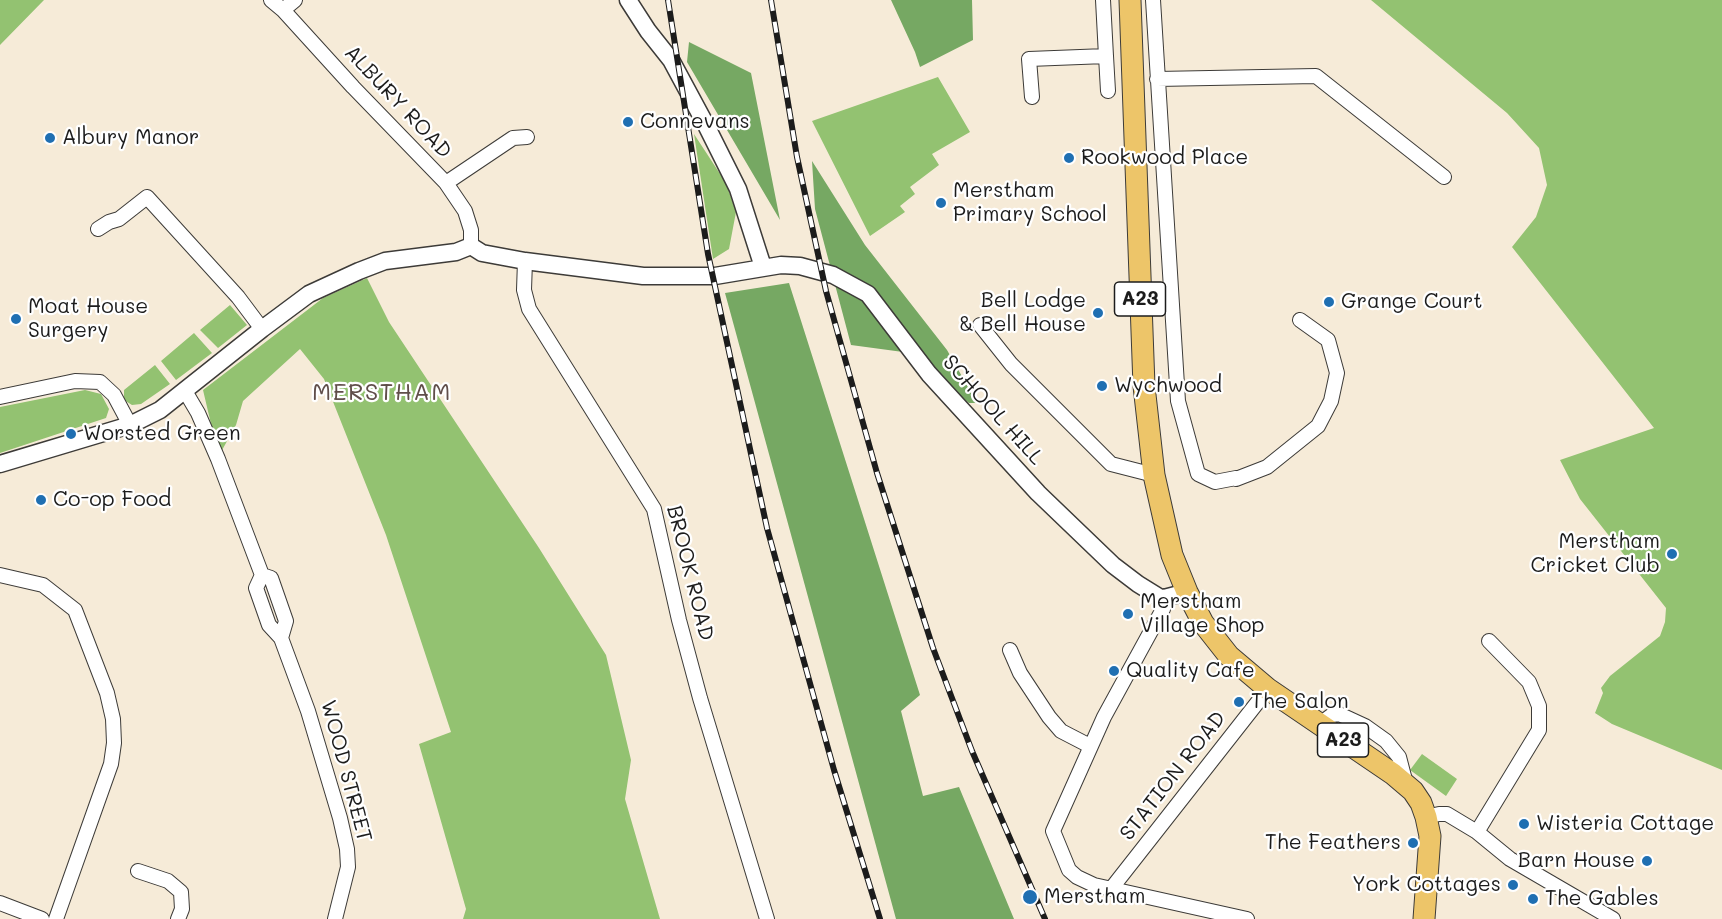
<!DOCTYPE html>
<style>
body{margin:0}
canvas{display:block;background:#f6ebd8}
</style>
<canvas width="1722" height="919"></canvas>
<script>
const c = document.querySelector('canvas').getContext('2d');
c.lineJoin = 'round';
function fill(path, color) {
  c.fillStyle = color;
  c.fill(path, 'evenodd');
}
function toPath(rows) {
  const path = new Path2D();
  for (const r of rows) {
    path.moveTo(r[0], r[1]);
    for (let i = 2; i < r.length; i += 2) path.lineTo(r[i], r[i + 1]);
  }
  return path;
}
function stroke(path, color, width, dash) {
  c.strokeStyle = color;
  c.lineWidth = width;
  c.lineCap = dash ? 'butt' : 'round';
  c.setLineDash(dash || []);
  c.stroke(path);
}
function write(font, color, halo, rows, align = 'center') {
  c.font = font + ' Mali,sans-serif';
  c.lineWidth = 4.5;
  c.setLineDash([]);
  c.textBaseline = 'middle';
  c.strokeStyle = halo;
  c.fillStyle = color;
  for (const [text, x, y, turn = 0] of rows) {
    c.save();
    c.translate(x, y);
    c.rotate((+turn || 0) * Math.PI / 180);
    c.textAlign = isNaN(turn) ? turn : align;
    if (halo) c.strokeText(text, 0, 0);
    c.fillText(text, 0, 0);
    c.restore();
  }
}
const green = toPath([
 [0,0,44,0,0,45],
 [1371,0,1722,0,1722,770,1612,724,1595,713,1603,693,1601,688,1610,676,1660,636,1665,622,1666,608,1580,499,1560,460,1654,428,1512,247,1536,217,1547,185,1539,148,1507,113],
 [938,77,970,132,932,154,939,165,910,187,915,194,900,206,905,212,870,236,812,121],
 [694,134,726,183,736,212,729,249,713,259],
 [367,278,389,322,539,548,606,655,631,760,625,799,660,919,463,919,466,909,419,744,451,732,386,535,324,379,300,349,243,401,236,425,221,452,211,424,203,390,323,298],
 [230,305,247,325,218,348,200,330],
 [194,333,212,353,176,380,161,361],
 [155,365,170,384,141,404,132,405,124,400,124,390],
 [85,390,101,394,109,409,106,418,0,453,0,407],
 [1422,754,1457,779,1446,796,1410,770]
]);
const forest = toPath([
 [891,0,972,0,973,40,920,67,915,52],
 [689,42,751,73,780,220,687,62],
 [812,161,865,245,947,350,977,403,969,403,903,352,851,345,815,209],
 [789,283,920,695,901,711,923,796,959,787,1014,919,896,919,725,293]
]);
const minor = toPath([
 [271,0,283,10,353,87,446,183,465,211,471,230,471,246],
 [1153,0,1178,401,1198,474,1215,482,1236,478],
 [283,10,295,0],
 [1106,56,1108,91],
 [1157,79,1316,76,1444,177],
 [1032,97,1029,59,1106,56,1103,0],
 [446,183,513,138,527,137],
 [98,229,109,222,119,219,147,197,238,297,262,329],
 [525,261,524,290,529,309,654,509,679,620,700,698,767,919],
 [980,325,1011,364,1111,464,1154,475],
 [185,391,198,413,218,459,262,575,256,588,269,625,281,638,308,711,340,818,347,849,348,867,335,919],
 [0,397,75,381,100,382,114,395,130,425],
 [1236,479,1267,467,1318,426,1331,401,1337,373,1328,340,1300,320],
 [0,575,43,585,75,610,107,693,113,719,114,743,111,764,56,919],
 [262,575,271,578,286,621,281,638],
 [1164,598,1163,609,1104,717,1053,831,1069,870,1077,877,1094,885,1247,919],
 [1010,650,1020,673,1049,717,1061,731,1090,746],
 [1320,724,1332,715,1339,714,1365,726,1386,741,1399,757,1406,784],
 [1426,817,1439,814,1447,814,1477,832,1510,859,1613,919],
 [1477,832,1539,730,1539,706,1529,682,1489,641],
 [138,871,168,881,181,892,182,909,178,919],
 [1111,889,1268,689],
 [0,903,42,919]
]);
const tertiary = toPath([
 [628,0,648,31,671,60,706,125,738,189,763,267],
 [0,464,130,425,160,410,262,329,309,294,359,271,385,261,456,252,471,246,482,253,525,261,643,276,715,276,781,265,800,266,833,275,868,294,929,374,1038,493,1113,565,1138,584,1159,597,1164,598,1187,592]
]);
const primary = toPath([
 [1130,0,1144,386,1154,475,1172,555,1187,592,1203,623,1229,656,1268,689,1393,774,1413,791,1421,803,1426,817,1430,836,1424,919]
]);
const rail = toPath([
 [668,0,708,254,767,528,834,770,880,919],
 [771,0,797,157,826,291,877,473,933,648,972,751,1045,919]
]);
const markers = [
 [628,122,6,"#1f6fb2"],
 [50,138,6,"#1f6fb2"],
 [1069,158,6,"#1f6fb2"],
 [941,203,6,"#1f6fb2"],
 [1329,302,6,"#1f6fb2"],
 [1098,313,6,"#1f6fb2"],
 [16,319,6,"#1f6fb2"],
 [1102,386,6,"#1f6fb2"],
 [71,434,6,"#1f6fb2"],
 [41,500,6,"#1f6fb2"],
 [1672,554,6,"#1f6fb2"],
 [1128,614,6,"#1f6fb2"],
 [1114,671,6,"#1f6fb2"],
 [1239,702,6,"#1f6fb2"],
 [1524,824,6,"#1f6fb2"],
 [1413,843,6,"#1f6fb2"],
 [1647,861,6,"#1f6fb2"],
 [1513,885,6,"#1f6fb2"],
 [1030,897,8,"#1f6fb2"],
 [1533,899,6,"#1f6fb2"]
];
const shields = [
 [1140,299,51],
 [1343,740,51]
];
const shieldNames = [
 ["A23",1140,299],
 ["A23",1343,740]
];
const streetNames = [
 ["ALBURY ROAD",398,102,47],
 ["SCHOOL HILL",993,410,48],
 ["BROOK ROAD",690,573,76],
 ["WOOD STREET",346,771,75],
 ["STATION ROAD",1173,776,-52]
];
const poiNames = [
 ["Connevans",640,122],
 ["Albury Manor",62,138],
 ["Rookwood Place",1081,158],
 ["Merstham",953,191],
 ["Primary School",953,215],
 ["Bell Lodge",1086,301,"right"],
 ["& Bell House",1086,325,"right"],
 ["Grange Court",1341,302],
 ["Moat House",28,307],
 ["Surgery",28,331],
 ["Wychwood",1114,386],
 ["Worsted Green",83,434],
 ["Co-op Food",53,500],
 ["Merstham",1660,542,"right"],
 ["Cricket Club",1660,566,"right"],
 ["Merstham",1140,602],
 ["Village Shop",1140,626],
 ["Quality Cafe",1126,671],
 ["The Salon",1251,702],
 ["Wisteria Cottage",1536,824],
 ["The Feathers",1401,843,"right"],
 ["Barn House",1635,861,"right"],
 ["York Cottages",1501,885,"right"],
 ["Merstham",1044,897],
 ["The Gables",1545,899]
];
const quarterNames = [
 ["MERSTHAM",382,393]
];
fill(green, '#93c271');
fill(forest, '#76a863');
stroke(minor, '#3d3b38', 16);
stroke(tertiary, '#3d3b38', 19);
stroke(primary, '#3d3b38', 23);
stroke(minor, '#fff', 14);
stroke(tertiary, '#fff', 16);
stroke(primary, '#edc569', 21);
stroke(rail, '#1c1c1c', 6);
stroke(rail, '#fff', 4, [11]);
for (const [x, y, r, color] of markers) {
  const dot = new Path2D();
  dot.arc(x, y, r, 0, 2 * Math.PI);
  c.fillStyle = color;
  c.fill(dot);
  stroke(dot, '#fff', 2);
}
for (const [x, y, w] of shields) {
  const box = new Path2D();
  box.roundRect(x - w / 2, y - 17, w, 34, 4.5);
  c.fillStyle = '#fff';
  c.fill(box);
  stroke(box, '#1c1c1c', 1.5);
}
write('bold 20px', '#1c1c1c', null, shieldNames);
write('21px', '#1c1c1c', '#fff', streetNames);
write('21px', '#1c1c1c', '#fff', poiNames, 'left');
c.letterSpacing = '1.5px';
write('24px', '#604e4a', '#fff', quarterNames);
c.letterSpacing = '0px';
</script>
